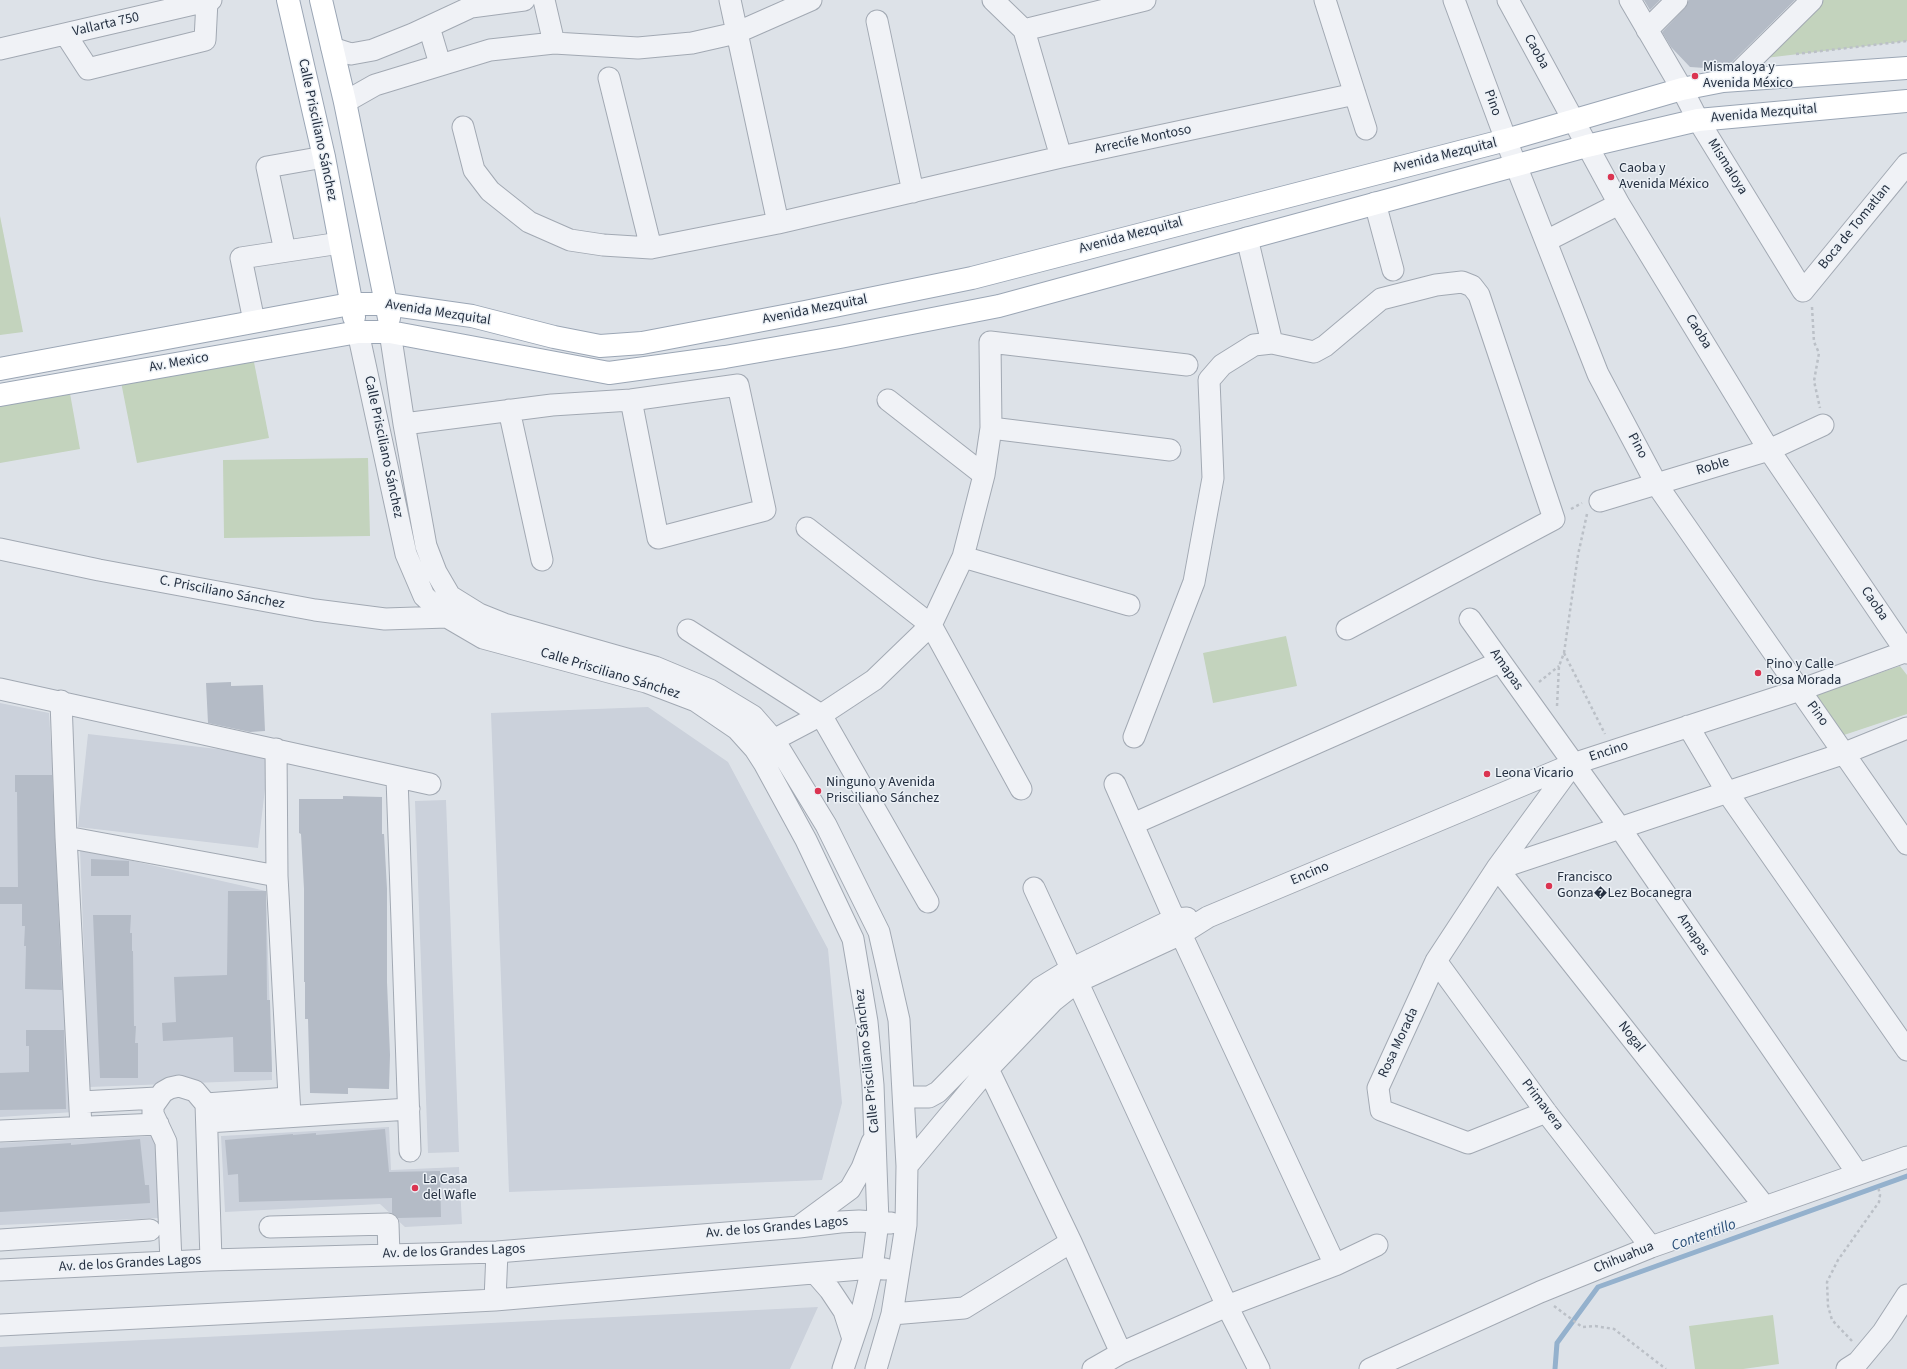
<!DOCTYPE html>
<meta charset="utf-8">
<style>
body{margin:0}
canvas{display:block;background:#dde2e8}
</style>
<canvas width="1907" height="1369"></canvas>
<script>
const c = document.querySelector('canvas').getContext('2d');
c.lineJoin = 'round';
function fill(path, color) {
  c.fillStyle = color;
  c.fill(path, 'evenodd');
}
function toPath(rows) {
  const path = new Path2D();
  for (const r of rows) {
    path.moveTo(r[0], r[1]);
    for (let i = 2; i < r.length; i += 2) path.lineTo(r[i], r[i + 1]);
  }
  return path;
}
function stroke(path, color, width, dash) {
  c.strokeStyle = color;
  c.lineWidth = width;
  c.lineCap = dash ? 'butt' : 'round';
  c.setLineDash(dash || []);
  c.stroke(path);
}
function write(font, color, halo, rows, align = 'center') {
  c.font = font + ' "Source Sans 3",sans-serif';
  c.lineWidth = 3;
  c.setLineDash([]);
  c.textBaseline = 'middle';
  c.strokeStyle = halo;
  c.fillStyle = color;
  for (const [text, x, y, turn = 0] of rows) {
    c.save();
    c.translate(x, y);
    c.rotate((+turn || 0) * Math.PI / 180);
    c.textAlign = isNaN(turn) ? turn : align;
    if (halo) c.strokeText(text, 0, 0);
    c.fillText(text, 0, 0);
    c.restore();
  }
}
const built = toPath([
 [0,703,49,713,74,1112,0,1117],
 [648,707,728,762,828,949,842,1103,822,1180,509,1192,491,713],
 [88,734,269,755,258,848,78,827],
 [446,800,459,1152,428,1153,415,801],
 [80,849,266,891,272,1080,89,1087],
 [389,1127,391,1170,459,1167,462,1224,405,1227,380,1204,225,1212,221,1136],
 [156,1136,160,1218,0,1225,0,1143],
 [818,1307,790,1369,0,1369,0,1347]
]);
const green = toPath([
 [1817,0,1907,0,1907,41,1757,59],
 [0,216,23,332,0,335],
 [252,352,269,438,137,463,120,377],
 [69,388,80,449,0,463,0,400],
 [368,458,370,536,224,538,223,460],
 [1286,636,1297,686,1213,703,1203,653],
 [1900,666,1907,675,1907,714,1841,736,1810,697],
 [1773,1315,1779,1364,1743,1369,1695,1369,1689,1326]
]);
const stream = toPath([
 [1555,1369,1557,1343,1598,1287,1907,1176]
]);
const building = toPath([
 [1644,0,1660,0,1650,10],
 [1689,0,1795,0,1726,68,1720,69,1690,67,1671,47,1662,32,1685,8],
 [231,682,231,686,263,685,265,731,250,732,208,723,206,683],
 [15,775,52,775,62,990,25,989,26,946,24,946,25,926,22,926,22,904,0,904,0,887,18,887,17,792,15,792],
 [343,796,382,797,382,834,384,834,387,889,387,982,390,1055,389,1089,348,1088,348,1094,310,1093,308,1019,305,1019,305,982,304,982,304,889,301,834,299,833,299,799,343,799],
 [91,859,129,861,129,876,91,876],
 [228,891,266,891,267,1000,270,1000,272,1072,234,1072,233,1037,163,1041,162,1023,176,1022,174,977,227,975],
 [93,915,131,915,130,933,132,933,132,951,133,951,134,1026,136,1026,135,1043,138,1043,138,1078,100,1078],
 [26,1030,64,1030,66,1109,0,1110,0,1073,29,1072,29,1046,26,1046],
 [385,1129,389,1172,440,1171,441,1217,398,1218,392,1213,392,1198,239,1202,238,1174,228,1175,225,1140,293,1134,293,1135,316,1133,316,1135],
 [140,1139,145,1185,149,1185,150,1203,0,1212,0,1148,71,1143,71,1145]
]);
const path = toPath([
 [1796,54,1907,41],
 [1812,307,1814,342,1819,353,1814,381,1820,408],
 [1571,509,1582,503],
 [1564,653,1605,734],
 [1539,682,1559,666],
 [1557,706,1559,666,1564,653,1578,555,1587,514],
 [1554,1306,1582,1327,1595,1326,1614,1329,1666,1369],
 [1852,1341,1832,1320,1828,1306,1827,1282,1838,1260,1879,1202,1880,1195,1878,1186]
]);
const minor = toPath([
 [544,0,554,43],
 [730,0,778,223],
 [993,0,1024,30,1145,0],
 [1325,0,1366,129],
 [1454,0,1506,140,1598,374,1657,485,1907,844],
 [1508,0,1619,204,1769,450,1907,653],
 [1630,0,1682,89,1698,120,1803,291,1907,164],
 [877,21,913,192],
 [429,27,440,64],
 [1024,30,1061,157],
 [1647,30,1677,0],
 [66,35,88,69,205,40,207,1],
 [332,48,351,54,373,50,413,34,471,7,524,0],
 [0,49,211,0],
 [609,78,651,248],
 [1731,80,1812,0],
 [345,102,375,85,490,50,554,43,638,48,692,43,736,33,811,0],
 [463,127,474,170,490,191,529,222,570,240,603,245,651,248,778,223,1061,157,1355,94],
 [1375,203,1393,270],
 [1546,241,1619,204],
 [285,251,267,167,324,157],
 [254,321,241,258,340,243],
 [358,332,406,554,424,596,447,617,483,638,646,682,696,701,737,729,755,749,764,763,806,840,853,939,867,1022,873,1085,878,1222,872,1268,861,1315,843,1369],
 [390,332,404,424,426,546,436,572,450,596,479,614,504,624,655,667,710,690,753,716,774,740,826,825,879,932,899,1020,907,1166,906,1225,899,1270,892,1314,876,1369],
 [1272,343,1314,352,1325,346,1381,299,1436,285,1462,282,1472,286,1479,295,1554,519,1347,629],
 [888,400,984,475],
 [509,410,542,560],
 [404,424,552,405,631,400,738,385,765,510,658,538,631,400],
 [991,428,1170,450],
 [1600,501,1769,450,1823,425],
 [807,528,931,625,1021,789],
 [0,549,99,570,315,610,385,619,447,617],
 [963,557,1129,605],
 [1470,619,1620,828,1858,1174],
 [688,630,821,715,928,902],
 [0,689,430,784],
 [61,701,66,837,81,1127],
 [1688,726,1727,792,1907,1050],
 [1134,737,1194,582,1213,478,1209,380,1222,365,1254,345,1272,343,1247,238],
 [762,746,821,715,874,680,931,625,963,557,984,475,991,428,990,342,1187,365],
 [276,749,277,876,290,1115],
 [397,778,410,1151],
 [1133,824,1500,662],
 [66,837,277,876],
 [1497,868,1509,865,1845,753,1907,728],
 [1497,868,1765,1207],
 [1034,888,1227,1306,1259,1369],
 [1436,961,1546,1112,1651,1247],
 [979,1059,988,1069,1071,1242,1121,1353],
 [904,1097,929,1097,938,1092,1040,988,1071,969,1174,919,1187,918],
 [81,1102,157,1098],
 [206,1104,288,1098],
 [1546,1112,1468,1143,1381,1110,1378,1088,1436,961,1497,868,1573,764],
 [207,1122,409,1109],
 [0,1131,158,1124],
 [907,1166,988,1069,1053,1001,1077,982,1181,934,1208,917,1573,764,1800,690,1907,651],
 [801,1225,850,1189,862,1168,872,1142],
 [270,1227,388,1224,389,1255],
 [0,1240,150,1230],
 [171,1262,166,1142,153,1114,153,1106,163,1092,170,1088,179,1086,195,1091,206,1104,211,1260],
 [1335,1265,1377,1245],
 [0,1270,211,1260,497,1252,799,1227,840,1222,859,1221,891,1223],
 [816,1274,830,1290,844,1311,853,1339],
 [495,1300,497,1252],
 [892,1314,964,1308,1071,1242],
 [0,1325,495,1300,872,1268,885,1269],
 [1093,1369,1121,1353,1227,1306,1335,1265,1181,934,1115,784],
 [1370,1369,1540,1292,1651,1247,1907,1157],
 [1847,1369,1858,1362,1883,1332,1907,1295]
]);
const major = toPath([
 [288,0,324,157,354,317],
 [321,0,345,102,389,318],
 [0,369,350,304,387,304,472,316,554,337,600,346,642,343,805,312,972,278,1506,140,1682,89,1723,81,1907,68],
 [0,395,358,332,390,332,609,373,725,357,840,337,999,306,1587,146,1698,120,1907,101]
]);
const markers = [
 [1695,76,4,"#db3451"],
 [1611,177,4,"#db3451"],
 [1758,673,4,"#db3451"],
 [1487,774,4,"#db3451"],
 [818,791,4,"#db3451"],
 [1549,886,4,"#db3451"],
 [415,1188,4,"#db3451"]
];
const streetNames = [
 ["Vallarta 750",106,25,-13],
 ["Caoba",1536,52,61],
 ["Pino",1492,103,70],
 ["Avenida Mezquital",1764,114,-5],
 ["Calle Prisciliano Sánchez",317,130,78],
 ["Arrecife Montoso",1143,140,-12],
 ["Avenida Mezquital",1445,156,-14],
 ["Mismaloya",1727,167,58],
 ["Boca de Tomatlan",1855,227,-51],
 ["Avenida Mezquital",1131,236,-15],
 ["Avenida Mezquital",815,310,-11],
 ["Avenida Mezquital",438,313,9],
 ["Caoba",1698,332,58],
 ["Av. Mexico",179,363,-10],
 ["Pino",1637,446,62],
 ["Calle Prisciliano Sánchez",383,447,78],
 ["Roble",1713,467,-17],
 ["C. Prisciliano Sánchez",222,593,11],
 ["Caoba",1874,604,56],
 ["Amapas",1506,670,55],
 ["Calle Prisciliano Sánchez",610,674,17],
 ["Pino",1817,714,54],
 ["Encino",1609,752,-18],
 ["Encino",1310,874,-23],
 ["Amapas",1693,935,56],
 ["Nogal",1631,1037,52],
 ["Rosa Morada",1399,1043,-65],
 ["Calle Prisciliano Sánchez",868,1061,-96],
 ["Primavera",1542,1105,53],
 ["Av. de los Grandes Lagos",777,1228,-5],
 ["Av. de los Grandes Lagos",454,1252,-2],
 ["Chihuahua",1624,1258,-22],
 ["Av. de los Grandes Lagos",130,1264,-3]
];
const poiNames = [
 ["Mismaloya y",1703,68],
 ["Avenida México",1703,84],
 ["Caoba y",1619,169],
 ["Avenida México",1619,185],
 ["Pino y Calle",1766,665],
 ["Rosa Morada",1766,681],
 ["Leona Vicario",1495,774],
 ["Ninguno y Avenida",826,783],
 ["Prisciliano Sánchez",826,799],
 ["Francisco",1557,878],
 ["Gonza�Lez Bocanegra",1557,894],
 ["La Casa",423,1180],
 ["del Wafle",423,1196]
];
const waterNames = [
 ["Contentillo",1704,1236,-20]
];
fill(built, '#cbd1db');
fill(green, '#c3d3bd');
stroke(stream, '#94b1cd', 5);
fill(building, '#b4bbc6');
stroke(minor, '#a2a9b3', 23);
stroke(major, '#9ba6b5', 24);
stroke(path, '#bbc0c7', 2.5, [3, 3]);
stroke(minor, '#f0f2f6', 21);
stroke(major, '#fff', 22);
for (const [x, y, r, color] of markers) {
  const dot = new Path2D();
  dot.arc(x, y, r, 0, 2 * Math.PI);
  c.fillStyle = color;
  c.fill(dot);
  stroke(dot, '#ecf1f6', 1.5);
}
write('14px', '#253041', '#ecf1f6', streetNames);
write('14px', '#253041', '#ecf1f6', poiNames, 'left');
write('italic 15px', '#2b4f78', '#ecf1f6', waterNames);
</script>
